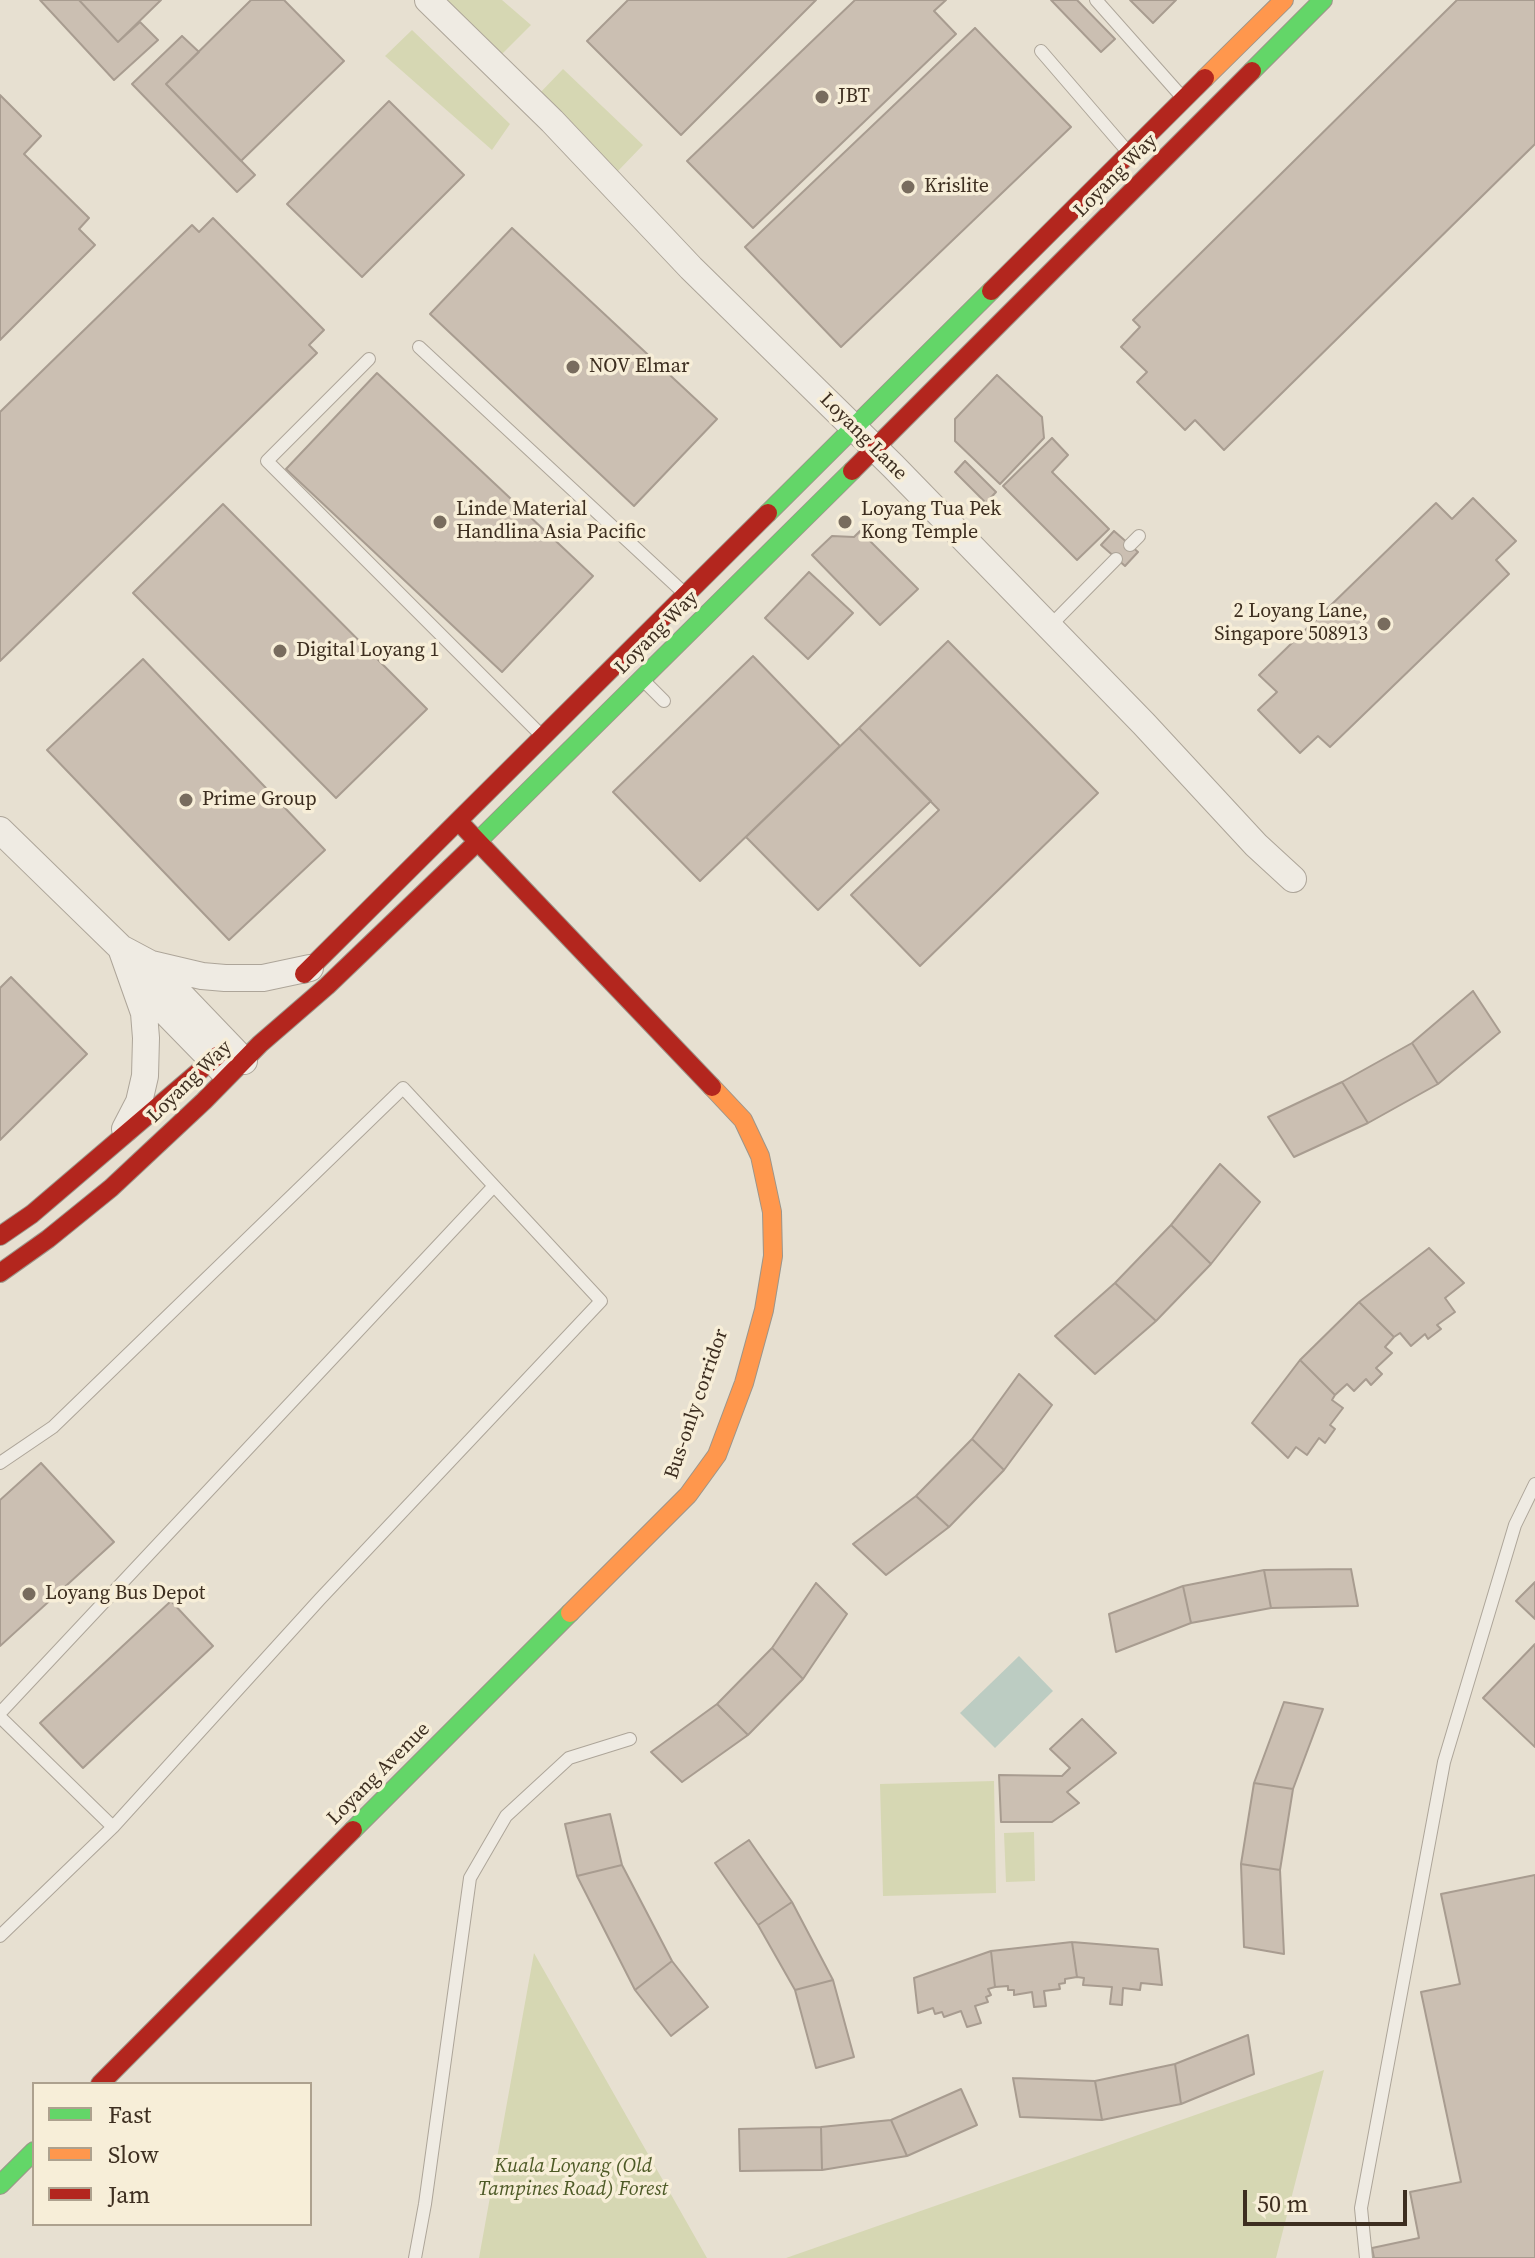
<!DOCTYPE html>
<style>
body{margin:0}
#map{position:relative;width:1535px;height:2258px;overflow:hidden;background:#e7e0d1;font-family:"Source Serif 4",serif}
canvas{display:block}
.legend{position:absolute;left:32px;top:2082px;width:280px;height:144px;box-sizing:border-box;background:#f7eed8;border:2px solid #ada18e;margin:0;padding:10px 14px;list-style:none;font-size:24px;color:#3d2e20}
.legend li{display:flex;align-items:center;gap:16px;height:40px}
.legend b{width:40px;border:2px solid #ada18e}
.scale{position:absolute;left:1243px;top:2190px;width:164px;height:36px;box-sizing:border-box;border:4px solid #3d2e20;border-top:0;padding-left:10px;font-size:24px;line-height:28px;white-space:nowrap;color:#3d2e20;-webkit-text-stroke:6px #f7eed8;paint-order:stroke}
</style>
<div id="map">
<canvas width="1535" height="2258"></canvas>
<ul class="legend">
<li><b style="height:10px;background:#63d668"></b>Fast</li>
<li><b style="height:10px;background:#ff974d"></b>Slow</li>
<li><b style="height:10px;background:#b3261e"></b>Jam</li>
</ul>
<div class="scale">50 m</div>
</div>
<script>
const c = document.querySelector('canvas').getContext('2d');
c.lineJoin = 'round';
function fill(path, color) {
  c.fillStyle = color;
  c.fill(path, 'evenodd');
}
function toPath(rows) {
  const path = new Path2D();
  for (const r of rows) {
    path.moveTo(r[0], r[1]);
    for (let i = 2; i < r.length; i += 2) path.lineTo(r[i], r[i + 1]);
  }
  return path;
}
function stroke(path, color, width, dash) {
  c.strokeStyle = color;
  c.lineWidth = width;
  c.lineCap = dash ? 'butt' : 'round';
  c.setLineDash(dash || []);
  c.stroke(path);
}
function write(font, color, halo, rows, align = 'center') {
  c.font = font + ' "Source Serif 4",serif';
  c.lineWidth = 7;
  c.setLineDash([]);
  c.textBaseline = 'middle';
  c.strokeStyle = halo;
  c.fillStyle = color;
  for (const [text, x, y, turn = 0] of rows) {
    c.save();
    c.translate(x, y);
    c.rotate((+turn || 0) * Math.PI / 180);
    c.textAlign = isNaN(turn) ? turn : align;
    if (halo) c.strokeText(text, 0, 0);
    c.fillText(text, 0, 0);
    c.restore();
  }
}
const green = toPath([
 [442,0,502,0,531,25,501,55],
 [412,30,510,124,492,150,385,56],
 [563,69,643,145,617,172,537,96],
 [994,1781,996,1893,883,1896,880,1784],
 [1034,1832,1035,1881,1006,1882,1004,1833],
 [534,1953,707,2258,479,2258],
 [1324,2070,1276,2258,786,2258]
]);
const water = toPath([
 [1019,1656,1053,1691,995,1748,960,1713]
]);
const building = toPath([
 [40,0,79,0,118,42,140,22,158,40,114,80,40,0],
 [79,0,161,0,118,42,79,0],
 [251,0,284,0,344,61,241,161,166,84,251,0],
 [628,0,816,0,681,135,587,41,628,0],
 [855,0,946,0,934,11,956,34,753,228,687,161,855,0],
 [1051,0,1077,0,1115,39,1101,52,1051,0],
 [1130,0,1176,0,1153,23,1130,0],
 [1457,0,1535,0,1535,144,1224,450,1195,420,1185,430,1137,382,1147,372,1121,347,1140,327,1133,320,1457,0],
 [975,28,1071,127,841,347,745,247,975,28],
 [182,36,199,52,166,84,255,175,237,192,132,84,182,36],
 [0,95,41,136,24,154,89,218,79,229,95,245,0,340,0,95],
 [389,101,464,175,362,277,287,204,389,101],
 [213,218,324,330,309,345,317,353,0,661,0,412,192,225,199,232,213,218],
 [512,228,717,419,634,506,430,314,512,228],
 [377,373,593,576,502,672,286,469,377,373],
 [997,375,1042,417,1044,438,1000,484,955,441,955,419,997,375],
 [1052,438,1068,455,1052,472,1109,529,1077,560,1003,486,1052,438],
 [965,461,996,492,986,503,955,472,965,461],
 [1473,498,1516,541,1496,560,1509,574,1330,747,1318,736,1300,753,1258,710,1277,692,1259,675,1436,503,1452,519,1473,498],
 [223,504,427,709,336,798,133,593,223,504],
 [860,531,918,589,880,625,812,555,832,536,854,537,860,531],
 [1114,531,1138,552,1125,566,1101,545,1114,531],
 [809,572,853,613,808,659,765,618,809,572],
 [948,641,1098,793,920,966,851,895,939,810,859,728,948,641],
 [753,656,840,746,700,881,613,792,753,656],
 [143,659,325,850,229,940,47,750,143,659],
 [859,728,931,801,818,910,746,837,859,728],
 [11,977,87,1054,0,1140,0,988,11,977],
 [1473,991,1500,1032,1438,1084,1412,1043,1473,991],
 [1412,1043,1438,1084,1368,1123,1342,1082,1412,1043],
 [1342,1082,1368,1123,1294,1157,1268,1117,1342,1082],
 [1220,1164,1260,1202,1211,1264,1171,1225,1220,1164],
 [1171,1225,1211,1264,1156,1321,1115,1283,1171,1225],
 [1429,1248,1464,1283,1445,1298,1455,1312,1437,1325,1441,1329,1428,1339,1425,1334,1411,1346,1400,1333,1394,1337,1359,1302,1429,1248],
 [1115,1283,1156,1321,1095,1374,1055,1336,1115,1283],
 [1359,1302,1394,1337,1385,1347,1392,1353,1376,1368,1382,1374,1371,1385,1366,1379,1354,1391,1347,1384,1335,1395,1300,1360,1359,1302],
 [1300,1360,1335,1395,1332,1400,1343,1408,1330,1425,1335,1429,1325,1443,1319,1438,1307,1455,1296,1447,1288,1458,1252,1423,1300,1360],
 [1019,1374,1052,1405,1004,1470,972,1439,1019,1374],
 [972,1439,1004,1470,949,1527,916,1496,972,1439],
 [41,1463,114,1542,0,1646,0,1500,41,1463],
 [916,1496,949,1527,886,1575,853,1544,916,1496],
 [1351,1569,1358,1606,1271,1608,1264,1570,1351,1569],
 [1264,1570,1271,1608,1191,1623,1183,1586,1264,1570],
 [1535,1582,1535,1619,1516,1601,1535,1582],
 [816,1583,847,1614,803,1679,772,1648,816,1583],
 [1183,1586,1191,1623,1116,1652,1109,1614,1183,1586],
 [171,1601,213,1646,83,1768,40,1723,171,1601],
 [1535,1644,1535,1747,1483,1698,1535,1644],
 [772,1648,803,1679,748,1735,717,1704,772,1648],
 [1284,1702,1323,1709,1293,1789,1254,1783,1284,1702],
 [717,1704,748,1735,682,1782,651,1752,717,1704],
 [1082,1719,1116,1753,1067,1792,1079,1803,1052,1822,1001,1822,999,1775,1062,1776,1070,1768,1050,1749,1082,1719],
 [1254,1783,1293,1789,1280,1870,1241,1864,1254,1783],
 [610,1814,622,1865,577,1876,565,1824,610,1814],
 [749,1840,792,1902,758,1925,715,1863,749,1840],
 [1241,1864,1280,1870,1284,1954,1244,1947,1241,1864],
 [622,1865,672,1961,635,1990,577,1876,622,1865],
 [1535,1875,1535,2258,1374,2258,1372,2248,1419,2238,1410,2192,1461,2182,1421,1992,1460,1984,1441,1894,1535,1875],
 [792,1902,833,1980,795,1990,758,1925,792,1902],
 [1072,1942,1158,1949,1162,1985,1141,1983,1140,1990,1123,1988,1122,2005,1110,2004,1112,1987,1083,1985,1084,1978,1077,1977,1072,1942],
 [1072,1942,1077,1977,1065,1979,1065,1983,1059,1984,1060,1989,1044,1991,1046,2006,1034,2007,1032,1992,1014,1995,1014,1990,1008,1990,1008,1986,995,1987,991,1951,1072,1942],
 [991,1951,995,1987,988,1989,991,1995,986,1997,988,2002,975,2006,981,2023,967,2027,961,2011,944,2017,942,2012,935,2014,933,2008,918,2013,914,1978,991,1951],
 [672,1961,708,2007,671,2036,635,1990,672,1961],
 [833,1980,854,2057,816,2068,795,1990,833,1980],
 [1248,2035,1254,2074,1181,2104,1175,2064,1248,2035],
 [1175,2064,1181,2104,1102,2120,1095,2081,1175,2064],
 [1013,2078,1095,2081,1102,2120,1020,2117,1013,2078],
 [961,2089,977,2125,907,2156,891,2120,961,2089],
 [891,2120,907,2156,822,2170,821,2127,891,2120],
 [821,2127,822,2170,740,2171,739,2129,821,2127]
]);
const lane = toPath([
 [1096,0,1182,97],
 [1041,51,1128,152],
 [419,347,684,593],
 [369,359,267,461,541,735],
 [1130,545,1139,536],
 [1049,627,1116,559],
 [644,681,664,701],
 [0,1463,53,1427,403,1088,601,1301,320,1599,113,1827,0,1936],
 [0,1713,493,1187],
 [0,1717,113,1827],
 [415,2258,425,2204,470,1878,506,1816,569,1758,630,1739],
 [1366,2258,1361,2208,1444,1762,1515,1525,1535,1484]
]);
const street = toPath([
 [428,0,552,121,691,268,893,466,1144,724,1256,845,1293,879],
 [0,830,121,948,151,964,202,976,225,978,263,978,310,968],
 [121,948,144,1013,146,1038,145,1076,139,1102,125,1129],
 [151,964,244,1061],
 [139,985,223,1071]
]);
const fast = toPath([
 [1252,71,1323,0],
 [768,513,991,291],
 [473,846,852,471],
 [353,1830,570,1613],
 [0,2185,34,2151]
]);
const slow = toPath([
 [1205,78,1284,0],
 [570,1613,688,1495,717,1455,744,1383,764,1310,773,1256,772,1212,760,1156,743,1120,712,1087]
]);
const jam = toPath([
 [991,291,1205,78],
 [852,471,1252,71],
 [462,825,712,1087],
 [304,974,768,513],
 [0,1236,32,1214,217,1056],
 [0,1273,48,1239,111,1188,204,1101,260,1044,327,986,473,846],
 [100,2084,353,1830]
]);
const markers = [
 [822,97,8,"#786c5e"],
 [908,187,8,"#786c5e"],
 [573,367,8,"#786c5e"],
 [440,522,8,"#786c5e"],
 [845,522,8,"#786c5e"],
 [1384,624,8,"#786c5e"],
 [280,651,8,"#786c5e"],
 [186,800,8,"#786c5e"],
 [29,1594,8,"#786c5e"]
];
const poiNames = [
 ["JBT",838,97],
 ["Krislite",924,187],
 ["NOV Elmar",589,367],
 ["Linde Material",456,510],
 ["Handlina Asia Pacific",456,533],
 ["Loyang Tua Pek",861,510],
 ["Kong Temple",861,533],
 ["2 Loyang Lane,",1368,612,"right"],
 ["Singapore 508913",1368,635,"right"],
 ["Digital Loyang 1",296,651],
 ["Prime Group",202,800],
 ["Loyang Bus Depot",45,1594]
];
const streetNames = [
 ["Loyang Way",1116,176,-45],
 ["Loyang Lane",863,437,45],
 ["Loyang Way",657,633,-45],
 ["Loyang Way",190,1082,-44],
 ["Bus-only corridor",697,1404,-71],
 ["Loyang Avenue",379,1774,-45]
];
const parkNames = [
 ["Kuala Loyang (Old",573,2167],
 ["Tampines Road) Forest",573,2190]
];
fill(green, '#d6d7b3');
fill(water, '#bcccc2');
fill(building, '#cbbfb2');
stroke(building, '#a89c90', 2);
stroke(lane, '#ada599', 14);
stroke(street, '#ada599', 28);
stroke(fast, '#9c958a', 20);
stroke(slow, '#9c958a', 20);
stroke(jam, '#9c958a', 20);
stroke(lane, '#efebe3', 12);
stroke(street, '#efebe3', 26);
stroke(fast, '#63d668', 18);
stroke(slow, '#ff974d', 18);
stroke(jam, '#b3261e', 18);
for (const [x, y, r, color] of markers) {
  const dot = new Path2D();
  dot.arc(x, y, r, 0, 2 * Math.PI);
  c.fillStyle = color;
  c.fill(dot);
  stroke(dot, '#f7eed8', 3);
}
write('20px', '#3d2e20', '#f7eed8', poiNames, 'left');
write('20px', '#3d2e20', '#f7eed8', streetNames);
write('italic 20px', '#4d5a26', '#f7eed8', parkNames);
</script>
